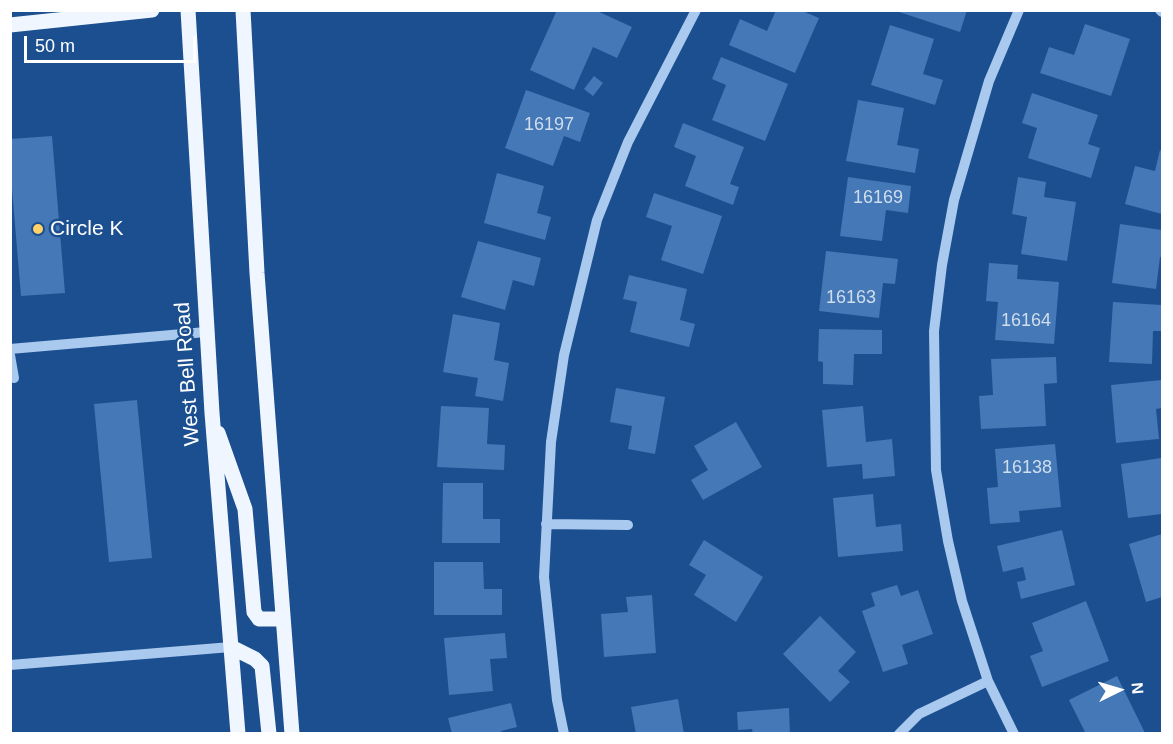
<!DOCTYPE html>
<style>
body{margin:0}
#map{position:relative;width:1173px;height:744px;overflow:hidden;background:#1b4f8f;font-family:Arial,sans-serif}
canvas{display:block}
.frame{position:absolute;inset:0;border:12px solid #fff;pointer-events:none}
.north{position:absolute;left:1089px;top:660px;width:60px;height:60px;-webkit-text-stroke:4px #1b4f8f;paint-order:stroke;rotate:85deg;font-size:16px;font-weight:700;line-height:24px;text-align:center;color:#fff}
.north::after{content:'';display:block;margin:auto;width:21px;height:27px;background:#fff;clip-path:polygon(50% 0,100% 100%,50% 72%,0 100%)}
.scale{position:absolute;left:24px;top:36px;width:172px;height:27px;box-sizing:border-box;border:3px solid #fff;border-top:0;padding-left:8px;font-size:18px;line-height:21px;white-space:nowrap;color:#fff;-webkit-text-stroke:4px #1b4f8f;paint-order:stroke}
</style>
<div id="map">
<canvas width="1173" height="744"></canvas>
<div class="frame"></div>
<div class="north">N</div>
<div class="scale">50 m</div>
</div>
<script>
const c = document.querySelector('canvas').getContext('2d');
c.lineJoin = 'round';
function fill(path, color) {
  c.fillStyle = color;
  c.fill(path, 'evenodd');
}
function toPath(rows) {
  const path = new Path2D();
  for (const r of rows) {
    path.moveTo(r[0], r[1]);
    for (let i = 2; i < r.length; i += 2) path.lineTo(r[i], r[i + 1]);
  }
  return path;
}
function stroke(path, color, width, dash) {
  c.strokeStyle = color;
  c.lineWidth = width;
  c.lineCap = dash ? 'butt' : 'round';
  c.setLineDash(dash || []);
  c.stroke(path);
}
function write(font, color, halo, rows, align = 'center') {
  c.font = font + ' Arial,sans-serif';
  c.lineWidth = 5;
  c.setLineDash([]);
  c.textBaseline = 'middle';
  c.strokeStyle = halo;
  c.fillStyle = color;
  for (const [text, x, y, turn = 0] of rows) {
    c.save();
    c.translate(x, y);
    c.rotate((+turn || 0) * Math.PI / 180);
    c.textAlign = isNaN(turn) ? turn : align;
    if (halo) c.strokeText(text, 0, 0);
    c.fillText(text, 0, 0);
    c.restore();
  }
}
const building = toPath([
 [557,10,595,10,632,27,617,58,593,47,574,90,530,70],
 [776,10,800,10,819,18,795,73,729,45,740,19,767,31],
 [893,10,967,10,960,32],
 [1085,24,1130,39,1111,96,1040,73,1049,47,1074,55],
 [890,25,934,39,923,74,943,80,935,105,871,85],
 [721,57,788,84,765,141,712,120,726,85,712,79],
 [594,76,603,83,593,96,584,89],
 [526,90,590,113,580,142,564,136,553,166,505,148],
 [1032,93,1098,115,1088,144,1100,148,1091,178,1028,158,1037,128,1022,123],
 [858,100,904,108,897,145,919,149,915,173,846,161],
 [683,123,744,147,730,184,739,187,733,205,685,186,696,156,674,147],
 [52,136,65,293,21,296,10,165,10,139],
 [1160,150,1162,151,1162,214,1125,204,1135,166,1155,171],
 [497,173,544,186,537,213,551,217,545,240,484,223],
 [848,177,911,186,908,213,886,210,882,241,840,236],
 [1018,177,1046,182,1044,197,1076,202,1067,261,1021,254,1027,217,1012,214],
 [654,193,722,216,703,274,661,260,672,226,646,217],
 [1120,224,1162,230,1162,257,1160,257,1156,289,1112,283],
 [478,241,541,258,534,286,513,280,505,310,461,297],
 [826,251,898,259,895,284,883,283,879,318,819,311],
 [989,263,1018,265,1017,279,1059,282,1054,344,995,340,998,302,986,301],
 [629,275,687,289,680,320,695,324,689,347,630,332,637,302,623,299],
 [1113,302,1162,305,1162,331,1153,331,1152,364,1109,362],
 [453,314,500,323,494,360,509,363,503,401,475,396,478,378,443,372],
 [819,329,882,330,882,354,854,354,853,385,823,384,823,362,818,361],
 [1056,357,1057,383,1044,384,1046,426,981,429,979,396,993,395,991,359],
 [1162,380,1162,408,1156,409,1159,439,1116,443,1111,385],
 [616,388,665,397,655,454,628,449,632,426,610,422],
 [137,400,152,558,109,562,94,404],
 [441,406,489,408,487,444,505,445,504,470,437,467],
 [863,406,866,442,892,439,895,476,863,479,862,464,827,467,822,410],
 [736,422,762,467,703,500,691,480,708,470,694,446],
 [1055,444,1061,507,1019,511,1020,522,990,524,987,488,998,487,995,449],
 [1161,458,1162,514,1128,518,1121,464],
 [443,483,483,483,483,519,500,519,500,543,442,543],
 [873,494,876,527,901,524,903,551,838,557,833,498],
 [1062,530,1075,585,1021,599,1017,582,1026,580,1023,567,1003,572,997,546],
 [1162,534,1162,597,1146,602,1129,544],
 [704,540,763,577,736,622,694,595,706,575,689,565],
 [434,562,483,562,484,589,502,589,502,615,434,615],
 [897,585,901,596,918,590,933,634,902,645,908,664,883,672,862,611,875,606,871,593],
 [652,595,656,653,604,657,601,614,628,612,626,597],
 [1086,601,1109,661,1042,687,1030,656,1043,651,1032,623],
 [820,616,856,652,838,671,850,682,830,702,783,654],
 [505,633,507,658,490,659,493,691,449,695,444,638],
 [1117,676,1145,733,1086,734,1069,700],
 [678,699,684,734,636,734,631,707],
 [511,703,517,727,501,731,502,734,452,734,448,718],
 [789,708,790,734,753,734,752,729,738,730,737,712]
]);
const minor = toPath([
 [1160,10,1162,12],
 [10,349,206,332],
 [10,355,14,378],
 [546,524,628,525],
 [10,665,231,647],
 [564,734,557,700,544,577,551,442,564,355,597,220,628,142,696,10],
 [899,734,919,714,988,681],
 [1014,734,988,681,962,601,948,541,936,470,934,331,942,265,954,200,989,81,1019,10]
]);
const major = toPath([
 [188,10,212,413,238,734],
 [243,10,257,273,292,734],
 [10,25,152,10],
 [218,433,245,509,254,612,259,619,283,619],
 [231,647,255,659,262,666,269,734]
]);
const markers = [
 [38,229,6,"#ffd166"]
];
const numberNames = [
 ["16197",549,125],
 ["16169",878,198],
 ["16163",851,298],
 ["16164",1026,321],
 ["16138",1027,468]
];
const poiNames = [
 ["Circle K",50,229]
];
const streetNames = [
 ["West Bell Road",188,374,-94]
];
fill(building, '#4478b7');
stroke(minor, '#a9c9ee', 10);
stroke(major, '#f0f6ff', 15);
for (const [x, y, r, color] of markers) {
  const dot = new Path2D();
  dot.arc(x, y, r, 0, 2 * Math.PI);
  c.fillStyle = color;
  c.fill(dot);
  stroke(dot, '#1b4f8f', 2);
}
write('18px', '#d0dded', null, numberNames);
write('21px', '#fff', '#1b4f8f', poiNames, 'left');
write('21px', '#fff', '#1b4f8f', streetNames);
</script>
